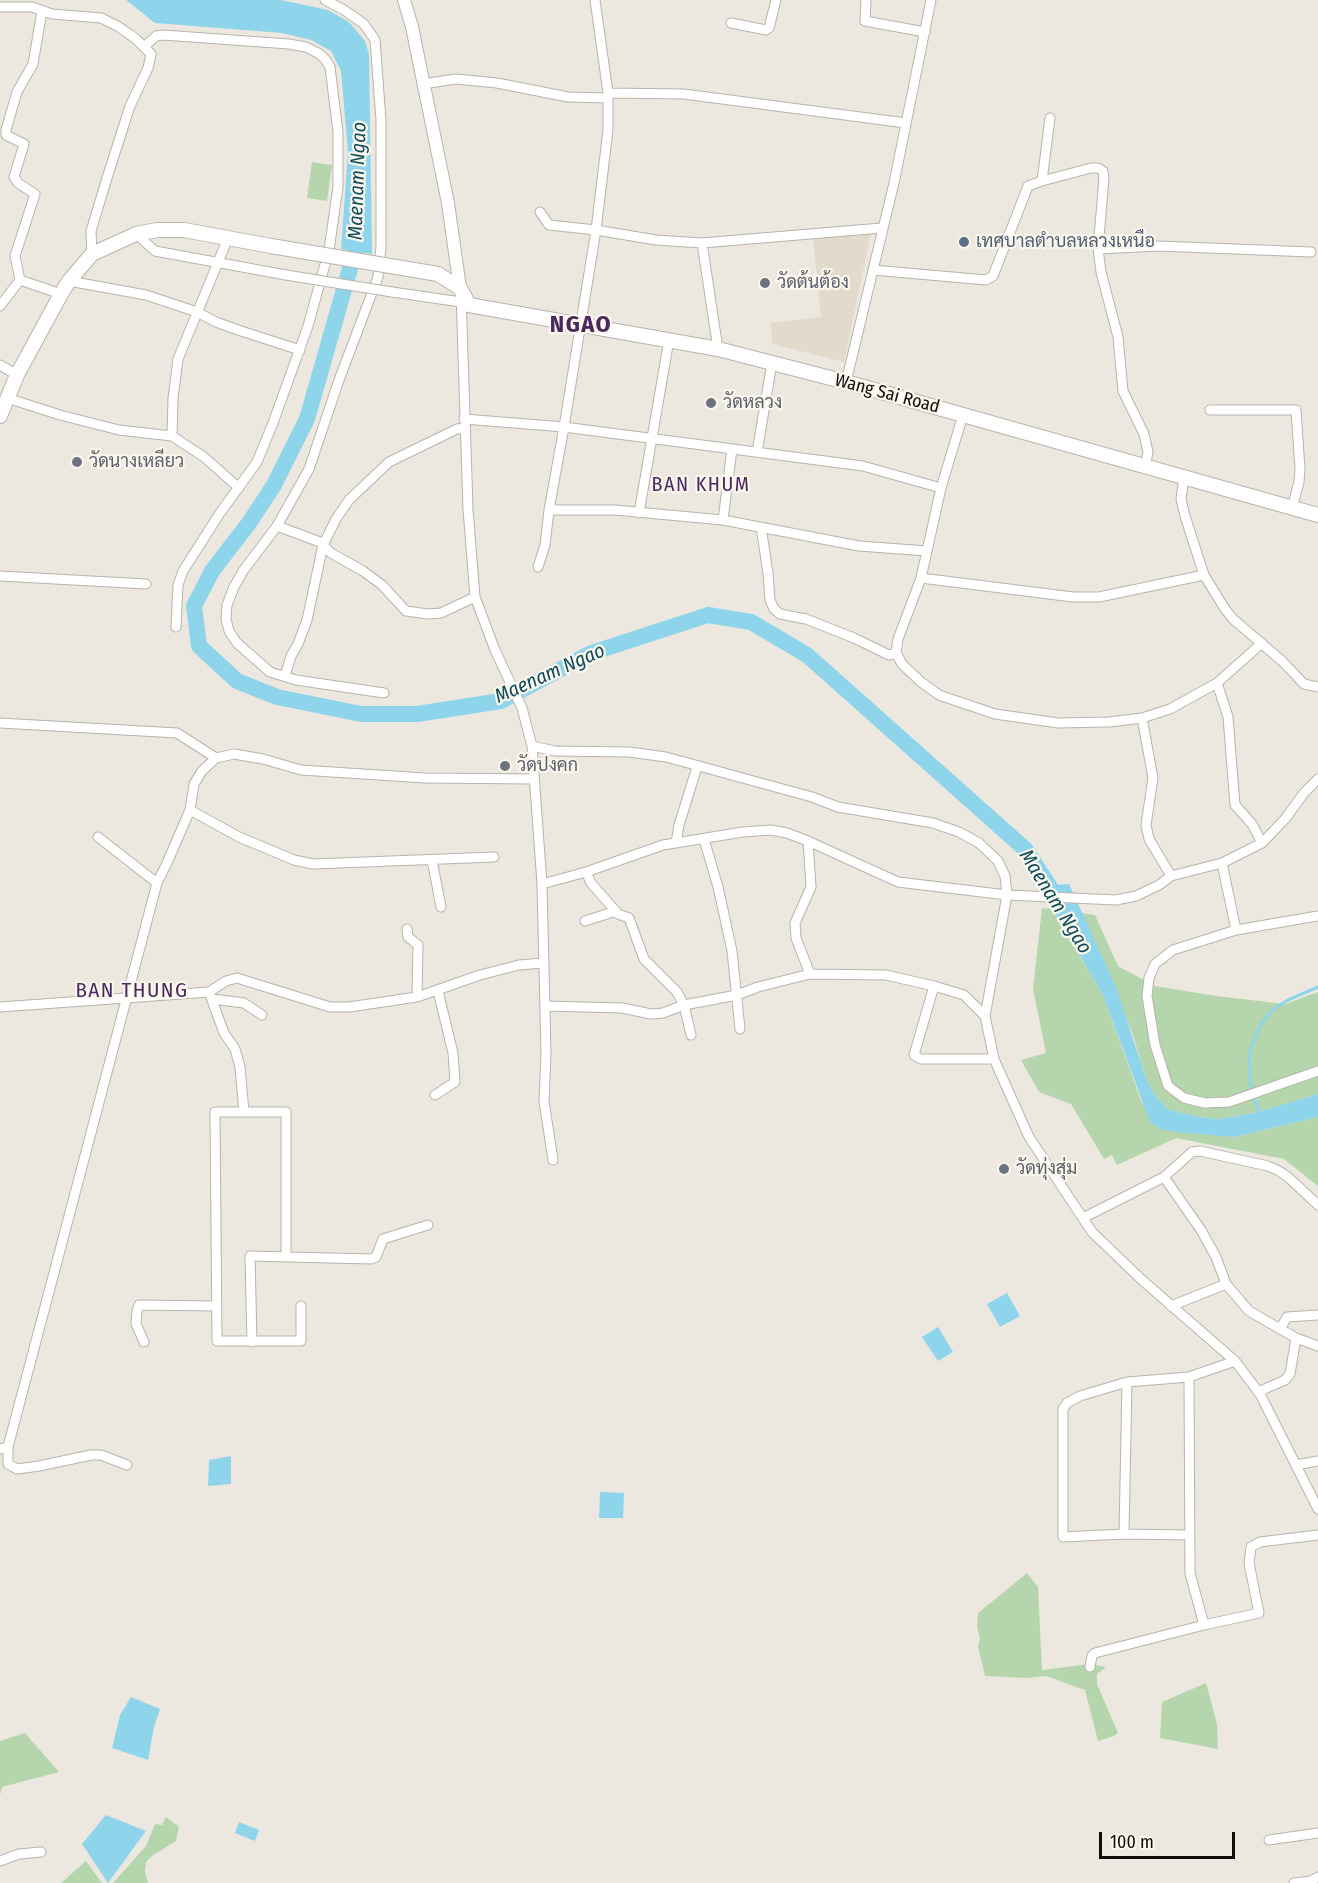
<!DOCTYPE html>
<meta charset="utf-8">
<style>
body{margin:0}
#map{position:relative;width:1318px;height:1883px;overflow:hidden;background:#ece8df;font-family:"Fira Sans Condensed",sans-serif}
canvas{display:block}
.scale{position:absolute;left:1099px;top:1832px;width:136px;height:27px;box-sizing:border-box;border:3px solid #0e0d0a;border-top:0;padding-left:8px;font-size:18px;line-height:21px;white-space:nowrap;color:#0e0d0a;-webkit-text-stroke:4px #faf6ec;paint-order:stroke}
</style>
<div id="map">
<canvas width="1318" height="1883"></canvas>
<div class="scale">100 m</div>
</div>
<script>
const c = document.querySelector('canvas').getContext('2d');
c.lineJoin = 'round';
function fill(path, color) {
  c.fillStyle = color;
  c.fill(path, 'evenodd');
}
function toPath(rows) {
  const path = new Path2D();
  for (const r of rows) {
    path.moveTo(r[0], r[1]);
    for (let i = 2; i < r.length; i += 2) path.lineTo(r[i], r[i + 1]);
  }
  return path;
}
function stroke(path, color, width, dash) {
  c.strokeStyle = color;
  c.lineWidth = width;
  c.lineCap = dash ? 'butt' : 'round';
  c.setLineDash(dash || []);
  c.stroke(path);
}
function write(font, color, halo, rows, align = 'center') {
  c.font = font + ' "Fira Sans Condensed",Sarabun,sans-serif';
  c.lineWidth = 4.5;
  c.setLineDash([]);
  c.textBaseline = 'middle';
  c.strokeStyle = halo;
  c.fillStyle = color;
  for (const [text, x, y, turn = 0] of rows) {
    c.save();
    c.translate(x, y);
    c.rotate((+turn || 0) * Math.PI / 180);
    c.textAlign = isNaN(turn) ? turn : align;
    if (halo) c.strokeText(text, 0, 0);
    c.fillText(text, 0, 0);
    c.restore();
  }
}
const built = toPath([
 [871,233,844,362,772,344,771,323,821,317,813,238]
]);
const green = toPath([
 [312,162,332,165,327,201,307,198],
 [1042,908,1052,909,1103,995,1142,1103,1234,1137,1318,1117,1318,1186,1284,1159,1176,1138,1117,1165,1112,1155,1104,1159,1071,1104,1039,1092,1021,1060,1046,1053,1033,989],
 [1082,913,1095,915,1118,966,1155,986,1216,996,1285,1004,1318,992,1318,1094,1258,1112,1221,1119,1199,1117,1169,1110,1156,1097,1146,1078,1132,1032],
 [1027,1573,1038,1587,1042,1670,1090,1664,1106,1667,1097,1674,1097,1684,1118,1733,1114,1736,1098,1741,1085,1690,1046,1676,1028,1678,985,1676,978,1646,980,1639,977,1626,978,1613],
 [1206,1683,1217,1724,1218,1749,1160,1738,1162,1702],
 [25,1733,59,1772,2,1787,0,1795,0,1741],
 [166,1817,179,1827,176,1841,152,1856,146,1862,145,1872,148,1883,113,1883,146,1846,155,1824,162,1825],
 [86,1861,102,1883,61,1883]
]);
const water = toPath([
 [126,0,281,0,328,10,349,22,365,41,369,54,372,254,341,249,348,152,341,71,331,51,311,40,282,33,155,23],
 [1069,884,1116,987,1146,1078,1156,1097,1169,1110,1199,1117,1221,1119,1258,1112,1318,1094,1318,1117,1234,1137,1175,1132,1161,1129,1150,1122,1103,995,1039,886],
 [1007,1293,1020,1316,1000,1327,987,1304],
 [938,1327,953,1352,938,1361,922,1337],
 [231,1456,231,1484,208,1486,209,1460],
 [600,1492,624,1493,623,1518,599,1518],
 [131,1697,160,1709,154,1727,148,1760,112,1748,120,1715],
 [106,1815,146,1831,108,1883,82,1844],
 [239,1822,259,1830,255,1841,235,1833]
]);
const stream = toPath([
 [1259,1114,1250,1082,1249,1053,1260,1026,1272,1010,1288,1000,1318,987]
]);
const river = toPath([
 [361,230,307,419,274,485,249,523,212,571,194,606,199,646,237,681,277,697,361,714,417,714,501,701,591,653,708,615,751,622,807,655,1025,849,1061,904]
]);
const minor = toPath([
 [325,0,344,10,364,24,375,40,381,120,381,246,378,277,339,380,309,469,277,526,243,571,234,587,227,605,226,619,229,631,237,643,270,672,296,680,384,693],
 [866,0,865,21,925,32],
 [0,7,32,7,52,14,101,18,119,27,136,39,151,54,148,68,130,106,107,178,91,231,92,254],
 [731,23,766,30,769,28,776,0],
 [144,47,156,36,163,35,289,44,306,47,318,53,325,59,330,67,338,132,338,187,329,250,308,326,273,423,257,462,220,513,183,571,178,585,176,627],
 [422,84,456,79,497,83,568,97,608,98],
 [608,93,684,94,906,123],
 [1042,181,1050,118],
 [540,212,549,225,596,230,656,240,702,243,882,228],
 [136,234,155,251,286,275],
 [702,243,718,349],
 [1098,249,1158,246,1311,252],
 [873,270,986,280,993,276,1028,186,1042,181,1091,168,1098,168,1103,171,1104,178,1098,249,1101,272,1118,337,1123,391,1144,434,1148,452,1145,468],
 [20,280,61,294],
 [69,281,146,295,197,312,216,322,238,330,300,350],
 [392,292,461,302],
 [461,293,468,509,475,597,495,650,522,708,532,746,542,884,546,1054,544,1101,553,1160],
 [0,306,20,280,15,256,35,194,18,183,14,177,24,144,6,135,6,130,17,92,33,64,42,11],
 [0,365,17,375],
 [846,382,894,183,931,0],
 [7,398,60,415,119,430,172,436,204,457,239,488],
 [1210,410,1296,410,1300,469,1299,482,1292,508],
 [963,415,941,488,921,578,898,639,896,653,902,664,921,682,939,695,995,714,1058,723,1109,722,1142,718,1170,709,1217,683,1262,643],
 [464,419,564,427,863,466,941,488],
 [172,436,173,398,178,359,228,238],
 [757,452,772,363],
 [1184,478,1181,499,1185,516,1204,575,1225,609,1233,619,1282,661,1304,684,1318,687],
 [549,510,615,510,723,520,859,546,927,551],
 [639,513,669,340],
 [723,520,732,449],
 [277,526,320,542,331,553,363,571,382,585,406,611,428,614,441,613,475,597],
 [761,527,768,573,770,600,774,609,780,614,806,619,854,638,889,655,896,653],
 [538,567,545,545,549,510,564,427,596,230,608,130,608,93,595,0],
 [0,576,146,584],
 [921,578,1073,597,1099,597,1204,575],
 [285,676,291,656,298,644,307,620,323,545,336,519,349,500,389,462,457,429,464,428],
 [1217,683,1228,717,1235,805,1252,824,1262,843],
 [1142,718,1153,778,1146,825,1149,839,1171,876],
 [0,723,177,733,216,758],
 [532,746,555,751,629,752,666,757,812,797,838,807,933,823,959,832,979,843,998,861,1005,876,1007,895,985,1016,994,1059,1029,1137,1092,1232,1142,1280,1235,1361,1260,1394,1318,1509],
 [190,810,239,837,294,860,313,864,494,857],
 [98,837,157,883],
 [704,839,718,887,732,951,740,1029],
 [808,841,811,887,795,923,796,938,810,974],
 [676,843,679,825,697,767],
 [432,860,441,907],
 [1222,863,1236,930],
 [586,872,591,883,618,914,629,918,644,959,677,992,684,1005,691,1035],
 [542,884,586,872,663,845,743,832,771,830,787,833,808,841,898,882,1007,895,1116,900,1136,896,1159,885,1171,876,1222,863,1262,843,1285,819,1304,793,1318,779],
 [1318,916,1236,930,1173,950,1155,964,1149,978,1147,996,1155,1045,1168,1086,1184,1098,1205,1103,1229,1102,1318,1071],
 [585,921,616,911],
 [407,929,408,937,418,945,417,997],
 [934,986,964,995,985,1016],
 [209,992,224,1033,235,1049,240,1067,244,1112],
 [212,999,244,1003,262,1015],
 [545,1006,622,1008,651,1014,663,1013,684,1005,737,995,758,987,810,974,886,975,934,986,914,1055,921,1059,994,1059],
 [0,1007,209,992,226,981,237,978,330,1007,349,1007,417,997,480,975,519,965,543,963],
 [435,1095,455,1082,453,1053,438,991],
 [1164,1177,1192,1152,1200,1151,1268,1166,1279,1171,1288,1177,1318,1205],
 [1083,1218,1164,1177,1201,1230,1216,1257,1226,1284,1249,1311,1296,1338,1318,1346],
 [286,1256,286,1112,215,1112,217,1341,301,1341,301,1306],
 [1171,1306,1226,1284],
 [1280,1329,1287,1317,1318,1315],
 [144,1342,136,1324,137,1311,139,1305,216,1306],
 [252,1342,250,1256,371,1259,376,1257,383,1239,428,1225],
 [1189,1377,1190,1573,1204,1625],
 [1258,1392,1285,1380,1290,1374,1296,1338],
 [8,1447,8,1464,17,1469,39,1466,91,1455,101,1455,127,1465],
 [0,1449,8,1447,157,883,167,863,190,810,194,784,202,771,216,758,234,754,263,759,301,770,425,778,533,779],
 [1296,1465,1318,1461],
 [1124,1534,1127,1382],
 [1189,1535,1124,1534,1063,1537,1063,1409,1067,1403,1080,1396,1127,1382,1189,1377,1235,1361],
 [1090,1667,1092,1656,1095,1653,1204,1625,1259,1613,1249,1563,1251,1547,1260,1542,1318,1535],
 [1269,1840,1318,1833],
 [0,1861,19,1854,41,1852],
 [1294,1883,1311,1881,1318,1877]
]);
const tertiary = toPath([
 [404,0,412,27,448,203,460,288]
]);
const secondary = toPath([
 [414,270,438,274,460,288,469,305,718,349,846,382,1318,515],
 [0,416,17,375,61,294,69,281,92,254,136,234,157,230,184,230,271,246]
]);
const minorBridge = toPath([
 [286,275,392,292]
]);
const secondaryBridge = toPath([
 [271,246,414,270]
]);
const markers = [
 [964,242,6,"#5c6f8a"],
 [765,283,6,"#6b7280"],
 [711,403,6,"#6b7280"],
 [77,462,6,"#6b7280"],
 [505,766,6,"#6b7280"],
 [1004,1169,6,"#6b7280"]
];
const serviceNames = [
 ["เทศบาลตำบลหลวงเหนือ",976,242]
];
const worshipNames = [
 ["วัดต้นต้อง",777,283],
 ["วัดหลวง",723,403],
 ["วัดนางเหลียว",89,462],
 ["วัดปงคก",517,766],
 ["วัดทุ่งสุ่ม",1016,1169]
];
const streetNames = [
 ["Wang Sai Road",887,394,15]
];
const waterNames = [
 ["Maenam Ngao",358,181,-88],
 ["Maenam Ngao",550,674,-24],
 ["Maenam Ngao",1055,902,58]
];
const neighbourhoodNames = [
 ["BAN KHUM",701,485]
];
const quarterNames = [
 ["BAN THUNG",132,991]
];
const districtNames = [
 ["NGAO",581,325]
];
fill(built, '#e2dbcb');
fill(green, '#b5d6ac');
fill(water, '#8ed5ec');
stroke(stream, '#8ed5ec', 3);
stroke(river, '#8ed5ec', 16);
stroke(minor, '#b8b4ab', 11);
stroke(tertiary, '#b8b4ab', 14);
stroke(secondary, '#b8b4ab', 16);
stroke(minor, '#fff', 9);
stroke(tertiary, '#fff', 12);
stroke(secondary, '#fff', 14);
stroke(minorBridge, '#b8b4ab', 11, []);
stroke(secondaryBridge, '#b8b4ab', 16, []);
stroke(minorBridge, '#fff', 9);
stroke(secondaryBridge, '#fff', 14);
for (const [x, y, r, color] of markers) {
  const dot = new Path2D();
  dot.arc(x, y, r, 0, 2 * Math.PI);
  c.fillStyle = color;
  c.fill(dot);
  stroke(dot, '#faf6ec', 2);
}
write('18px', '#4e5e75', '#faf6ec', serviceNames, 'left');
write('18px', '#5b616d', '#faf6ec', worshipNames, 'left');
write('18px', '#0e0d0a', '#faf6ec', streetNames);
write('italic 20px', '#0e4c5c', '#faf6ec', waterNames);
c.letterSpacing = '1.5px';
write('20px', '#492860', '#faf6ec', neighbourhoodNames);
c.letterSpacing = '0px';
c.letterSpacing = '1.5px';
write('21px', '#492860', '#faf6ec', quarterNames);
c.letterSpacing = '0px';
c.letterSpacing = '1.5px';
write('bold 24px', '#492860', '#faf6ec', districtNames);
c.letterSpacing = '0px';
</script>
